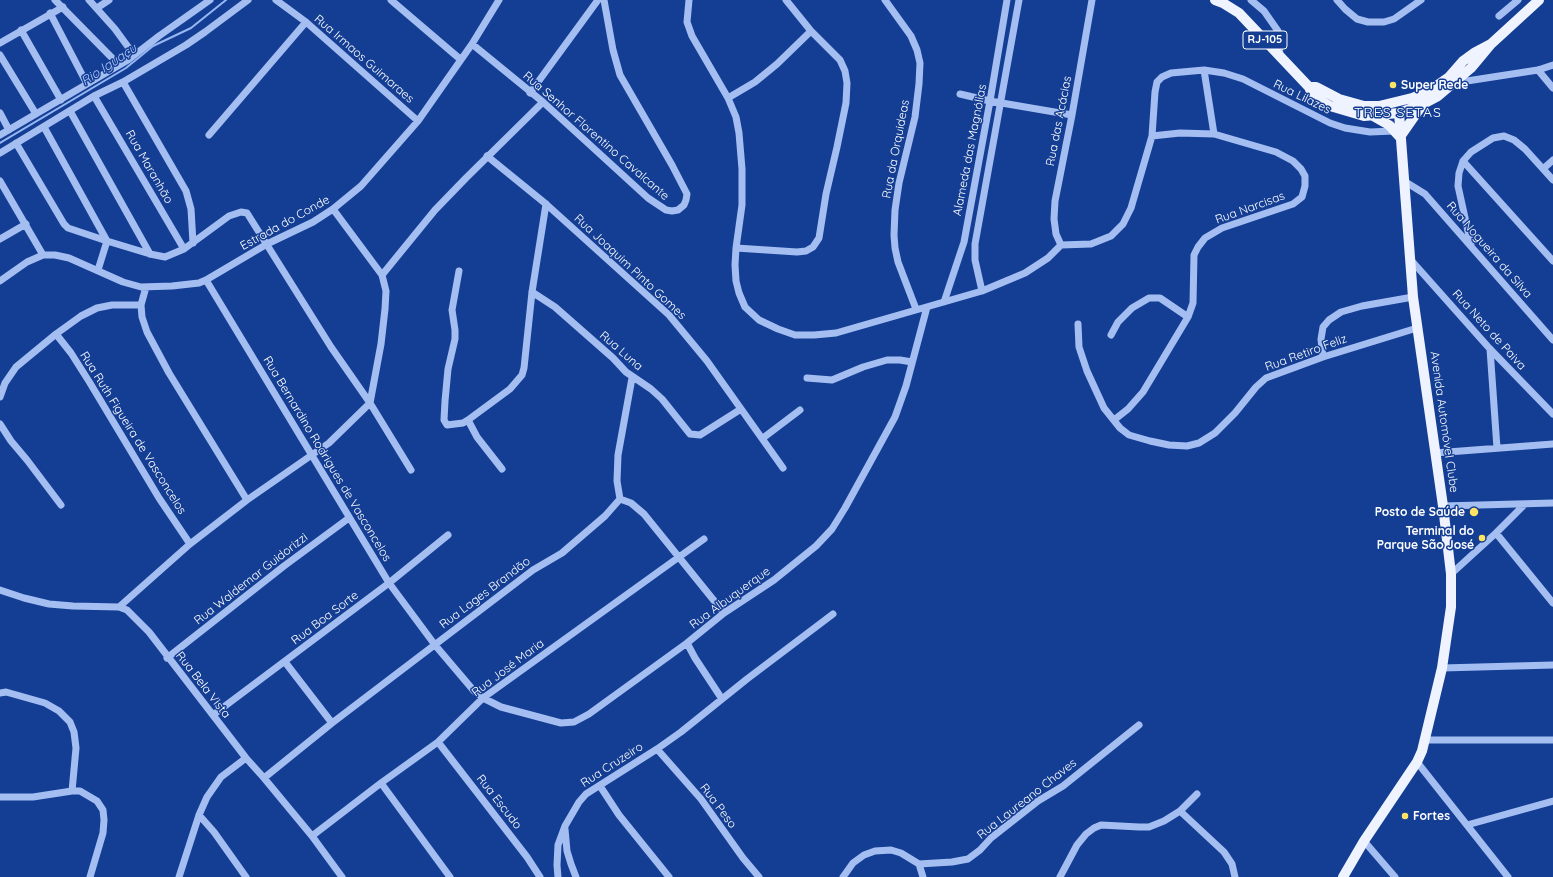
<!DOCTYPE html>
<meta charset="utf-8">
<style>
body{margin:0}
canvas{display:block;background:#143e94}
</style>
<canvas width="1553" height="877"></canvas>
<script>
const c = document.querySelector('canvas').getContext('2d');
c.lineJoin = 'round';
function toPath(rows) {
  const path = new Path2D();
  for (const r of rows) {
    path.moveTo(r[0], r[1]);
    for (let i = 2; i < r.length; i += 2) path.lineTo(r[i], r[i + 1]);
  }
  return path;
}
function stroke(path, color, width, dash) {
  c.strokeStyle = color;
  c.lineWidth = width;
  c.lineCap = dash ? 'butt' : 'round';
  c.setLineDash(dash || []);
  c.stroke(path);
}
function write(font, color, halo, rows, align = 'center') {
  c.font = font + ' Quicksand,sans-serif';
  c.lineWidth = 3;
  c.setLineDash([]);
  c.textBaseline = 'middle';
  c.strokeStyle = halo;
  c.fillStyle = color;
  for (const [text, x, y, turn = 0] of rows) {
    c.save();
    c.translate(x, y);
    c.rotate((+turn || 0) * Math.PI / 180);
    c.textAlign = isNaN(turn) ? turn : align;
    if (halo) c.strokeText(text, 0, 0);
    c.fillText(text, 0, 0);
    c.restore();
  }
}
const stream = toPath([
 [0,143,126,68,153,46,191,28,226,0]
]);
const minor = toPath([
 [55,0,119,65],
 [89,0,115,29,134,55],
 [276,0,306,22,418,121],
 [391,0,460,59],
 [689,0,687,22,692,36,728,98,736,117,739,133,742,169,742,205,736,248,735,265,736,281,739,293,745,307,759,320,778,329,795,335,814,335,836,333,982,291,1025,273,1048,258,1061,245],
 [885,0,911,36,917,50,920,63,919,84,915,117,899,183,895,210,894,235,895,248,898,262,916,309],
 [1251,0,1264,11,1278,31,1280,56],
 [1337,0,1345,9,1357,19,1368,22,1384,22,1394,19,1421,0],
 [97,8,109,0],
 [50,13,87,84],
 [1499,16,1518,0],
 [21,30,61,100],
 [0,43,63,7],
 [472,44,543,102,648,198,666,210,672,211,678,210,684,205,686,200,687,194,672,165,620,75,613,50,604,0],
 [0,55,36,114],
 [1204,70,1214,134],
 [1538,70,1553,88],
 [123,82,186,191,191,209,193,243],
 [1454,83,1538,70,1553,65],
 [530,93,598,0],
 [960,94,990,101,1072,115],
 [94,96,184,249],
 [728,98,755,82,777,64,811,31],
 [70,111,150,254],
 [0,113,9,130],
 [44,127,107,241,98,270],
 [0,135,128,60,159,36,210,0],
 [209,135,306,22],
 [16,143,64,224,68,228,107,241,150,254,165,257,184,249,229,216,241,212,247,213,331,347,370,403,411,470],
 [0,153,94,96,123,82,186,45,205,32,248,0],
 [487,156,546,204,669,315,707,361,783,468],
 [1463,161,1553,261],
 [1544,168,1553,160],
 [0,181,43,255],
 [1404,181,1425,194,1553,340],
 [333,209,382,275],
 [0,239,26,224],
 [1061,245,1091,244,1111,236,1123,224,1131,208,1152,136,1155,92,1157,82,1162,77,1171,73,1204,70,1224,73,1243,79,1330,123,1345,128,1370,132,1394,131],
 [1061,245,1056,234,1054,219,1055,201,1072,115,1092,0],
 [1471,245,1458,186,1459,173,1463,161,1471,152,1493,138,1504,136,1514,140,1525,149,1553,180],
 [736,248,797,252,806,251,813,247,819,238,826,194,837,147,846,103,847,83,845,71,840,60,811,31,786,0],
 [1410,259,1490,349,1553,414],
 [459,271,452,310,455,330,455,339,448,369,445,401,444,420,447,425,463,423,468,420,510,389,522,375,524,368,532,292,546,204],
 [206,280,389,583,435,645,474,691,483,698,501,707,561,723,574,722,589,714,687,643,724,613,774,580,816,546,832,529,845,508,895,417,906,386,927,307],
 [0,281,27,262,43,255,55,255,69,258,123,282,141,287,172,286,199,283,206,280,267,244,313,222,333,209,361,186,418,121,472,44,499,0],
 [982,291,975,260,975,244,1019,0],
 [532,292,555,307,613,358,626,372,651,389,662,399,690,434,700,435,741,409],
 [944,302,964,242,990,101,1007,0],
 [141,305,142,317,147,332,169,373,247,500],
 [1078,324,1079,347,1087,371,1104,408,1120,428,1129,435,1150,441,1169,445,1187,446,1199,443,1215,433,1235,413,1256,387,1266,378,1323,357,1417,328],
 [56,334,71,353,90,383,159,498,190,544],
 [1111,335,1118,322,1132,308,1149,298,1160,298,1188,317],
 [1490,349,1497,448],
 [1323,357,1321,339,1323,327,1329,320,1341,312,1362,306,1413,297],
 [807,378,832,380,863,367,887,360,900,360,912,362],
 [0,397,5,383,16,367,56,334,81,316,97,308,112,305,141,305,146,287],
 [370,403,381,344,385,309,386,291,382,275,435,210,466,178,543,102],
 [468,420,477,437,502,469],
 [1114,420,1128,409,1143,392,1188,317,1193,303,1194,255,1198,247,1205,238,1222,228,1293,204,1302,197,1305,186,1305,176,1301,169,1293,161,1276,152,1214,134,1180,133,1152,136],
 [0,424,11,441,27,460,61,505],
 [763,438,800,410],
 [1435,453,1553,444],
 [620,499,631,503,644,514,724,613],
 [1443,506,1553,503],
 [1496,533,1553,603],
 [1451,574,1496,533,1524,505],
 [0,590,24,598,49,604,73,606,119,607,127,610,149,632,246,758,264,778,312,836,342,877],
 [119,607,190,544,247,500,329,443,370,403],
 [687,643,695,658,722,699],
 [167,658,284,566,349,518],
 [285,662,332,723],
 [1442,668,1553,665],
 [0,693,6,692,45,703,59,711,70,722,74,732,76,748,72,791],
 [213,715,389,583,448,535],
 [1425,740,1553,740],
 [438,742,527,857,540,877],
 [657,749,701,799,743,858,759,877],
 [1417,762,1508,877],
 [264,778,332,723,533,570,562,553,605,516,620,499,617,481,618,455,632,378],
 [381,783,450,877],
 [600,786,619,815,669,877],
 [0,797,33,797,72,791,80,791,97,801,103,810,104,820,103,833,90,877],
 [1180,811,1224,852,1232,864,1235,877],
 [199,815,214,832,246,877],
 [1467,825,1553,801],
 [565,829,567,851,571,864,576,877],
 [312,836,381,783,438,742,483,698,704,539],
 [1364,841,1395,877],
 [919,864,952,862,968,859,980,850,991,838,1038,801,1063,786,1139,725],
 [179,877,199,815,207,797,221,777,246,758],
 [558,877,557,865,558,845,565,826,579,802,586,794,657,749,681,732,747,679,833,614],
 [843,877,853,863,864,855,875,851,891,850,901,853,919,864,923,877],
 [1060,877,1077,845,1086,834,1094,828,1101,825,1139,827,1149,827,1164,821,1180,811,1197,794]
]);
const major = toPath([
 [1215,0,1223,3,1239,13,1309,87,1311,92,1318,99,1330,106,1364,116,1399,113,1423,104,1438,96,1471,68,1491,44],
 [1309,87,1316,87,1339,99,1364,106,1379,106,1412,98,1429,91,1449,77,1463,61,1474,53,1491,44,1539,0],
 [1373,116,1389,125,1400,137],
 [1400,137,1423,104],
 [1343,877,1364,841,1417,762,1422,751,1442,668,1451,607,1451,574,1443,506,1413,297,1399,113]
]);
const markers = [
 [1393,85,4,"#ffe364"],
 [1474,512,5,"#ffe364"],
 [1482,538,4,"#ffe364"],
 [1405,816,4,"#ffe364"]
];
const shields = [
 [1265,40,44]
];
const shieldNames = [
 ["RJ-105",1265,40]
];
const streetNames = [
 ["Rua Irmaos Guimaraes",364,59,41],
 ["Rua Lilazes",1302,97,26],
 ["Rua das Acácias",1059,121,-79],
 ["Rua Senhor Florentino Cavalcante",596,136,41],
 ["Rua da Orquideas",896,149,-79],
 ["Alameda das Magnólias",970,150,-79],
 ["Rua Maranhão",149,167,60],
 ["Rua Narcisas",1250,208,-20],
 ["Estrada do Conde",285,223,-29],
 ["Rua Nogueira da Silva",1489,250,49],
 ["Rua Joaquim Pinto Gomes",630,267,43],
 ["Rua Neto de Paiva",1489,330,48],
 ["Rua Luna",621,351,41],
 ["Rua Retiro Feliz",1306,353,-20],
 ["Avenida Automóvel Clube",1444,422,82],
 ["Rua Ruth Figueira de Vasconcelos",133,433,58],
 ["Rua Bernardino Rodrigues de Vasconcelos",327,459,59],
 ["Rua Waldemar Guidorizzi",251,579,-38],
 ["Rua Lages Brandão",485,593,-37],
 ["Rua Albuquerque",730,598,-36],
 ["Rua Boa Sorte",325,618,-37],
 ["Rua José Maria",508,668,-37],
 ["Rua Bela Vista",203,685,52],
 ["Rua Cruzeiro",612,765,-33],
 ["Rua Laureano Chaves",1027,799,-38],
 ["Rua Escudo",499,802,52],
 ["Rua Peso",718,806,53]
];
const poiNames = [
 ["Super Rede",1401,85],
 ["Posto de Saúde",1465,512,"right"],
 ["Terminal do",1474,531,"right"],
 ["Parque São José",1474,545,"right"],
 ["Fortes",1413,816]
];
const waterNames = [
 ["Rio Iguaçu",109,65,-34]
];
const quarterNames = [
 ["TRES SETAS",1398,113]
];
stroke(stream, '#96b7f4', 2);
stroke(minor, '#a4bef2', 7);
stroke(major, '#eef3ff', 10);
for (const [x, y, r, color] of markers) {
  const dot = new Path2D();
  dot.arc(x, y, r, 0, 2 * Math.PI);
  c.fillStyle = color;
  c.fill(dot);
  stroke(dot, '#143e94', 1.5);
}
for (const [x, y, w] of shields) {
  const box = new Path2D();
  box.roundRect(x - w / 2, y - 9, w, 18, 3);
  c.fillStyle = '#143e94';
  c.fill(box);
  stroke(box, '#fff', 1);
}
write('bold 11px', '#fff', null, shieldNames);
write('12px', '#fff', '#143e94', streetNames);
write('bold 12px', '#fff', '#143e94', poiNames, 'left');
write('italic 13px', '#b0c9f8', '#143e94', waterNames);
c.letterSpacing = '1px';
write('14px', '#fff', '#143e94', quarterNames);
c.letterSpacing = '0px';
</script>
